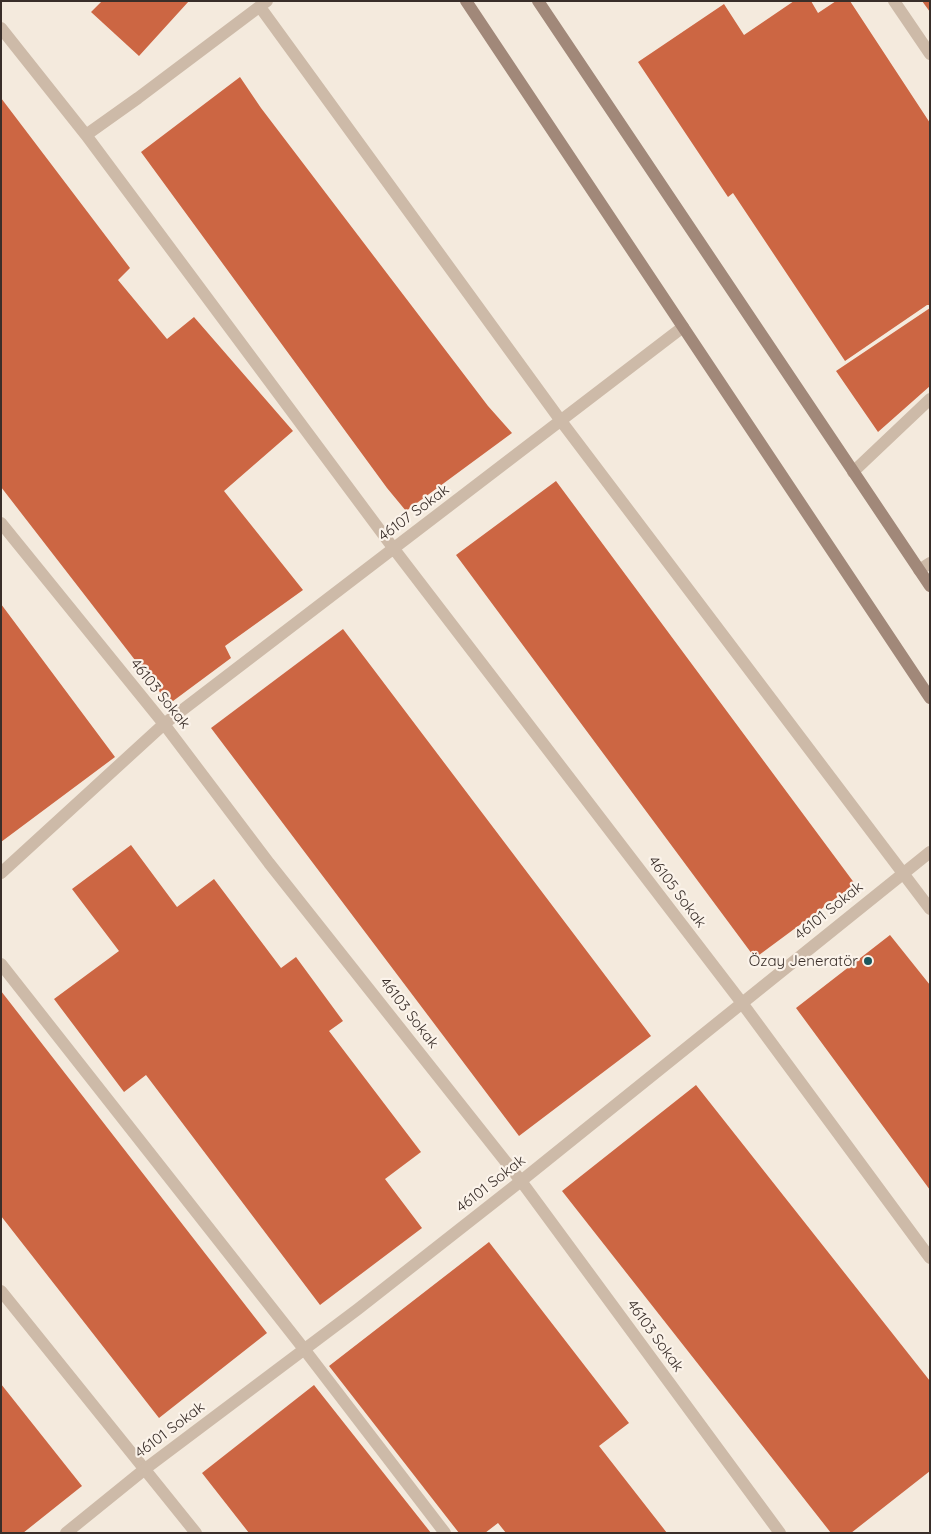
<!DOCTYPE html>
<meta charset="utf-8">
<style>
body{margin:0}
#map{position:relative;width:931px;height:1534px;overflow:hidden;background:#f4eadd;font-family:Quicksand,sans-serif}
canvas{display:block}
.frame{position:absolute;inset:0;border:2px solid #392e29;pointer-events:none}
</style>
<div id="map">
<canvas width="931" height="1534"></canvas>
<div class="frame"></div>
</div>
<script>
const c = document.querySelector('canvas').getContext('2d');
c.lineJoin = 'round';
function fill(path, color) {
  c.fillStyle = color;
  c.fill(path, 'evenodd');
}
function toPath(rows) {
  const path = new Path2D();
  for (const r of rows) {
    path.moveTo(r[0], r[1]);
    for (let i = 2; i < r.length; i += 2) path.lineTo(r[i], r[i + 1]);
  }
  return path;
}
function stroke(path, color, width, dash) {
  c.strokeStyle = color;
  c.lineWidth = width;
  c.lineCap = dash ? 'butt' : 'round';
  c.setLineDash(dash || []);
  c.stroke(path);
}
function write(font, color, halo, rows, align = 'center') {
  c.font = font + ' Quicksand,sans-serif';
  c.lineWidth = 4.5;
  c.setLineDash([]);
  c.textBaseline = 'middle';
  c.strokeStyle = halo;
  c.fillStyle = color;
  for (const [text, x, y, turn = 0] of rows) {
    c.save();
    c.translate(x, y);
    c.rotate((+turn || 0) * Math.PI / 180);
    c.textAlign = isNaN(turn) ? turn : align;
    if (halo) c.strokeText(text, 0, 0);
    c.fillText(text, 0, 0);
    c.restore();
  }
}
const building = toPath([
 [102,1,189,1,139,56,91,12],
 [794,1,811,1,818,13,836,1,850,1,930,123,930,305,927,305,845,361,733,193,728,197,638,62,724,4,744,35],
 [922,1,930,1,930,12],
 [240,77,261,108,488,406,512,433,406,511,387,488,141,152],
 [1,98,130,268,118,280,167,339,194,317,293,431,224,491,303,590,225,646,231,658,169,704,1,487],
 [930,308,930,386,878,432,836,371],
 [556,481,855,884,755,958,456,555],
 [1,604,115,757,1,842],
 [343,629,651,1036,519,1136,211,728],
 [131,845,177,907,214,879,281,968,296,957,343,1021,329,1031,421,1152,385,1179,422,1228,320,1305,146,1075,124,1092,54,999,119,951,72,889],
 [890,935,930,985,930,1190,796,1008],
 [1,991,267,1333,159,1418,1,1216],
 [696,1085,930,1381,930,1471,851,1533,831,1533,562,1191],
 [489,1242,629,1423,599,1446,667,1533,506,1533,498,1523,485,1533,459,1533,329,1366],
 [1,1384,82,1486,23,1533,1,1533],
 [314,1385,431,1533,249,1533,202,1473]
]);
const lane = toPath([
 [1,1291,196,1533]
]);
const street = toPath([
 [894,1,930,54],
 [260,7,561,421,930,909],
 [1,28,86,135,394,549,742,1003,930,1258],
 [86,135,138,98,267,1],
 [853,472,930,399],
 [1,523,164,724,269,863,521,1181,780,1533],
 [919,570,930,563],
 [1,873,164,724,683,327],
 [1,964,304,1349,445,1533],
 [66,1533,145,1469,358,1309,521,1181,930,852]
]);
const secondary = toPath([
 [466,1,930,698],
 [538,1,930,586]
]);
const markers = [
 [868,961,5,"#1b585e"]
];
const streetNames = [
 ["46107 Sokak",414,513,-37],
 ["46103 Sokak",160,694,51],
 ["46105 Sokak",677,892,53],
 ["46101 Sokak",829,911,-39],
 ["46103 Sokak",409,1013,52],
 ["46101 Sokak",491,1184,-38],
 ["46103 Sokak",655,1336,54],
 ["46101 Sokak",170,1430,-37]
];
const poiNames = [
 ["Özay Jeneratör",858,961]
];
fill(building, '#cc6643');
stroke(lane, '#cdbaa8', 12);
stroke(street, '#cdbaa8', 12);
stroke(secondary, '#a18879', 12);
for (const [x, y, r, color] of markers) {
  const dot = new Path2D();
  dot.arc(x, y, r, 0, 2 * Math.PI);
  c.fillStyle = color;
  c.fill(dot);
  stroke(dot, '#fbf3ea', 2);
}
write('15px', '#392e29', '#fbf3ea', streetNames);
write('15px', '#392e29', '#fbf3ea', poiNames, 'right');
</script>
